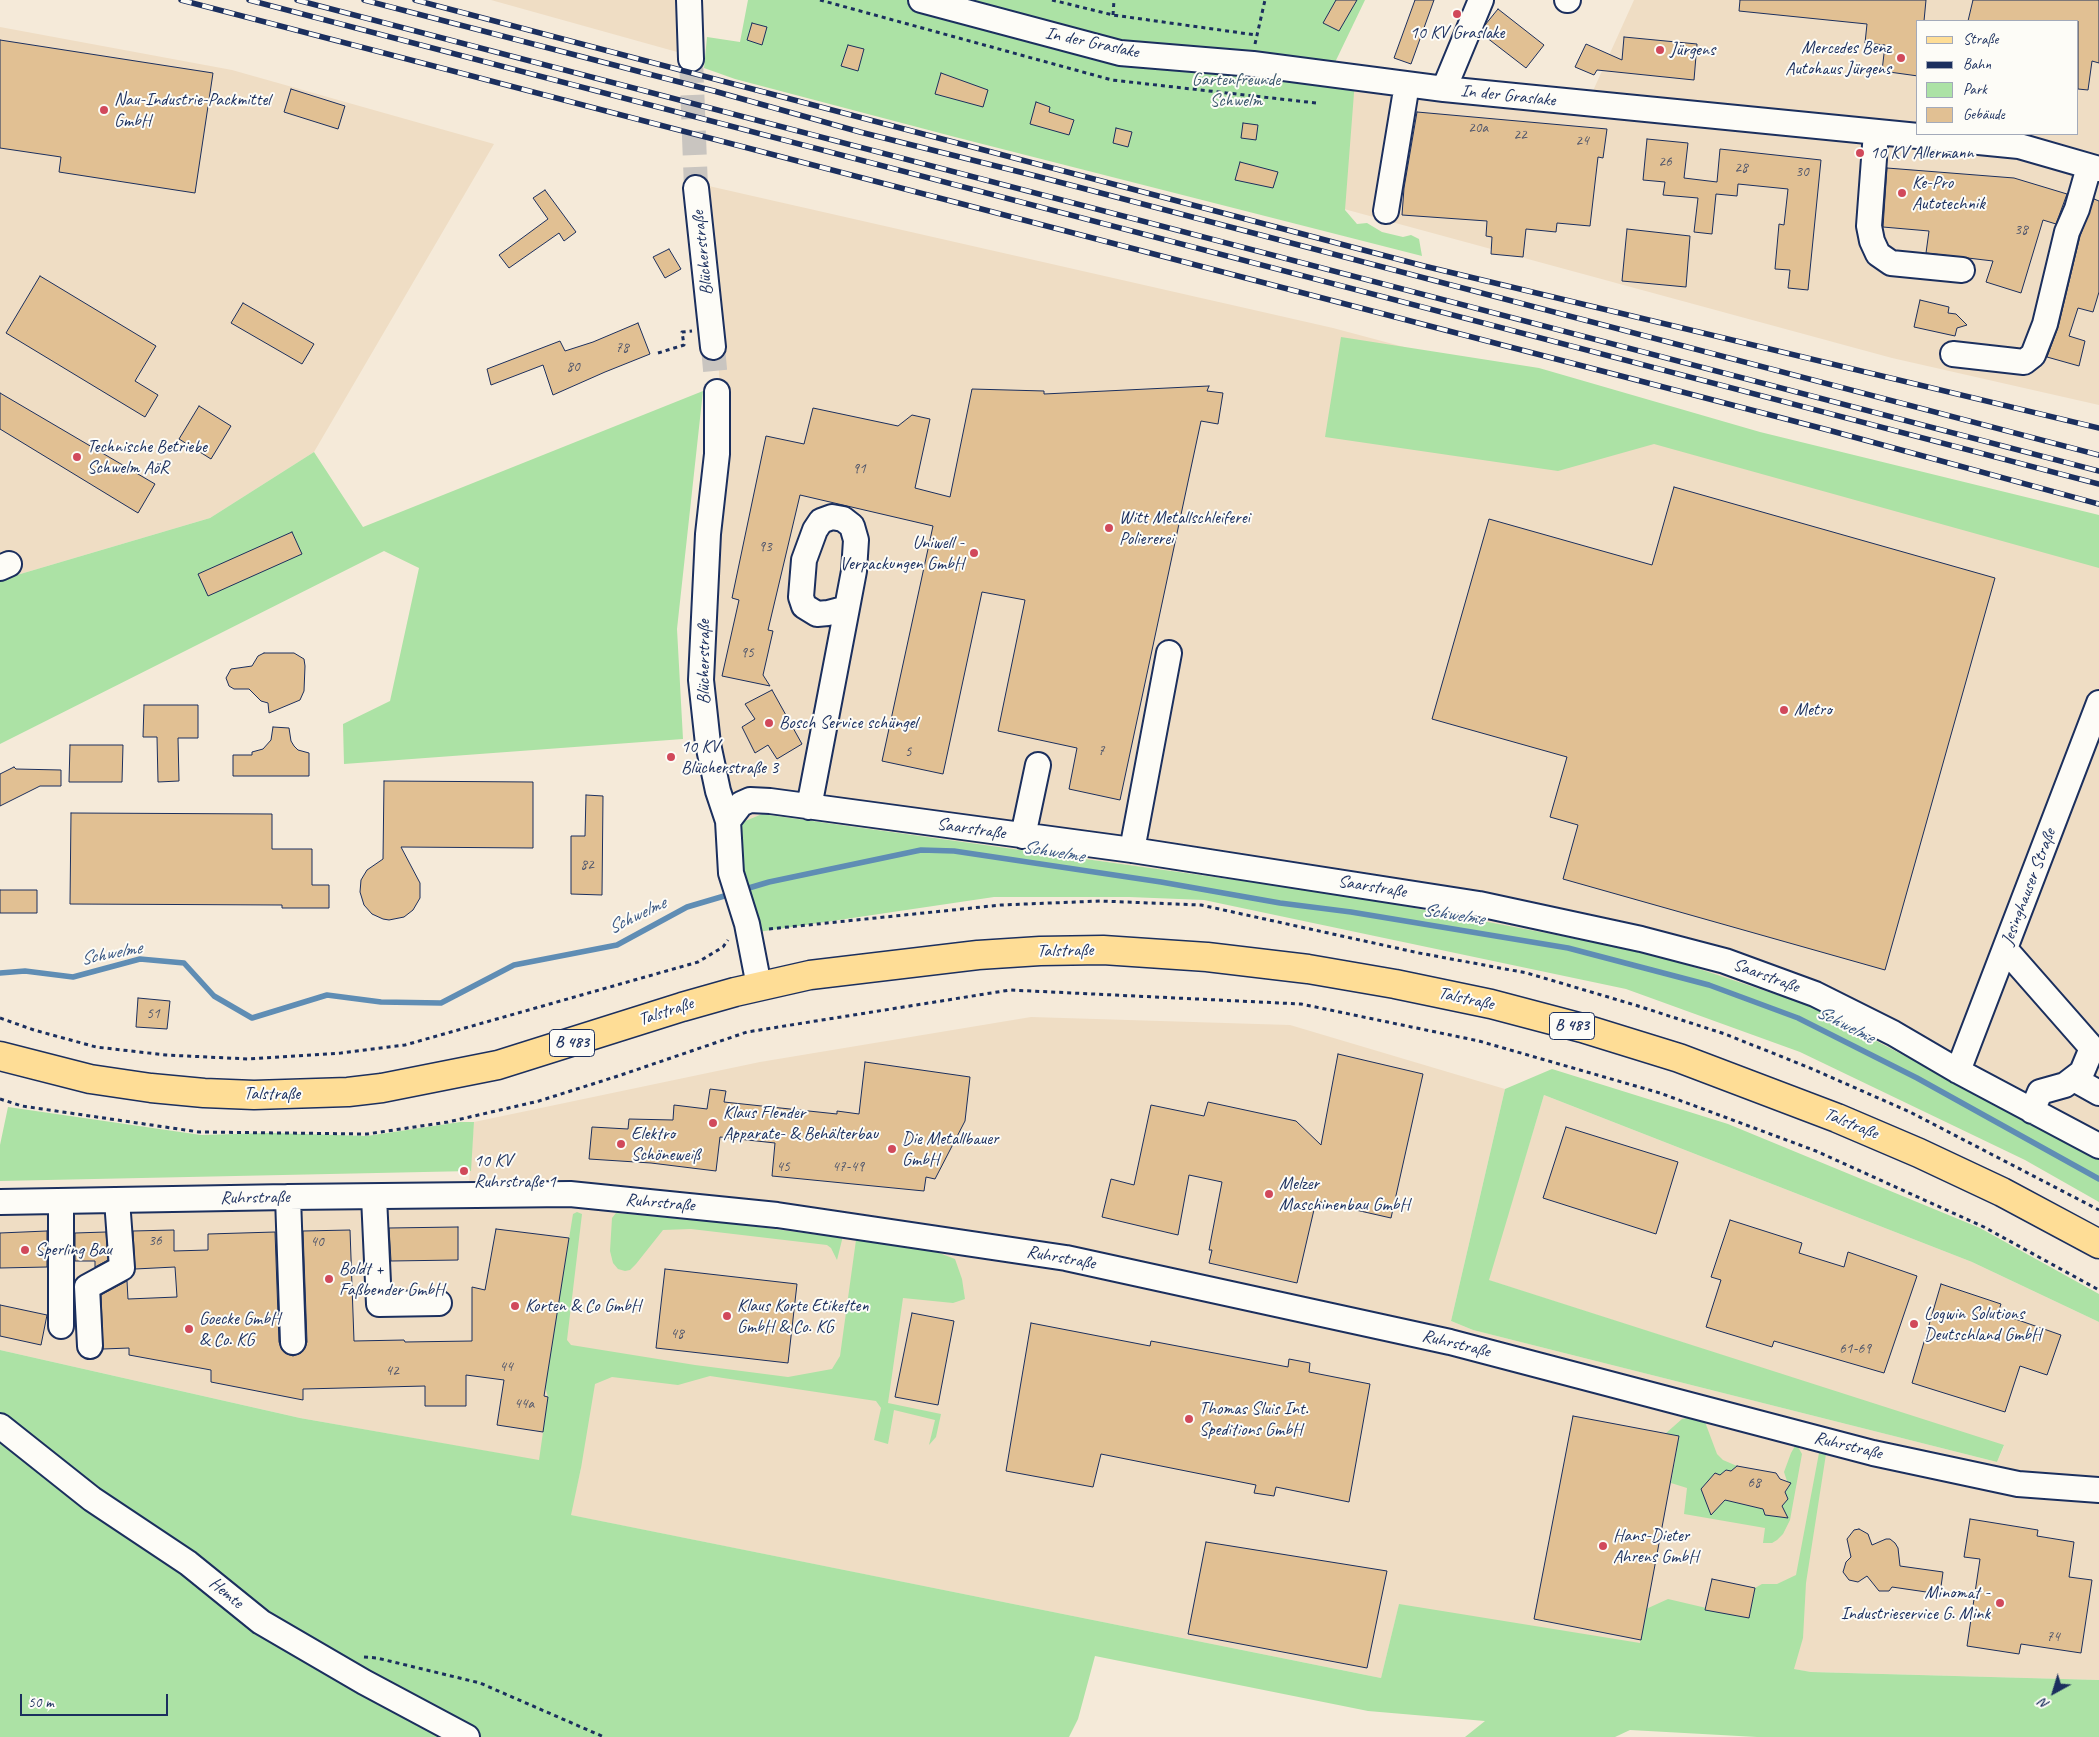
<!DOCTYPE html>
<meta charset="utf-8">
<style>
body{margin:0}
#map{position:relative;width:2099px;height:1737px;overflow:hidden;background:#f5ead9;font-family:Caveat,sans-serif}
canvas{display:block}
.legend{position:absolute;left:1916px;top:20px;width:162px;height:115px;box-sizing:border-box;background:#fdfcf7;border:1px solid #a3aaba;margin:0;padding:6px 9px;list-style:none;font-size:15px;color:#1b2f5e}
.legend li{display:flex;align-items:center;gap:10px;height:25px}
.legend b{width:25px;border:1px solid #a3aaba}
.north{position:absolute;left:2029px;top:1667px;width:50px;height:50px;-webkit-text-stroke:4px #fdfcf7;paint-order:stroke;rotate:219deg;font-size:14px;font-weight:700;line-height:20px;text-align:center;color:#1b2f5e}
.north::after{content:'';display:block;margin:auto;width:18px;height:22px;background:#1b2f5e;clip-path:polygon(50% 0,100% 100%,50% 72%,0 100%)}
.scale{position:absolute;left:20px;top:1694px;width:148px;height:22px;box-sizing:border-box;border:2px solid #1b2f5e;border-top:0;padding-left:6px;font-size:15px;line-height:18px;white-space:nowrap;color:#1b2f5e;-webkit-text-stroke:4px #fdfcf7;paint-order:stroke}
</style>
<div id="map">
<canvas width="2099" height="1737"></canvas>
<ul class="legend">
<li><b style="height:6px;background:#fedd96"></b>Straße</li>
<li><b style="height:6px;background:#1b2f5e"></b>Bahn</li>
<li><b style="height:14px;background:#ace2a5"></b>Park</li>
<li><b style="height:14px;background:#e1c093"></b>Gebäude</li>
</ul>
<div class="north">N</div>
<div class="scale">50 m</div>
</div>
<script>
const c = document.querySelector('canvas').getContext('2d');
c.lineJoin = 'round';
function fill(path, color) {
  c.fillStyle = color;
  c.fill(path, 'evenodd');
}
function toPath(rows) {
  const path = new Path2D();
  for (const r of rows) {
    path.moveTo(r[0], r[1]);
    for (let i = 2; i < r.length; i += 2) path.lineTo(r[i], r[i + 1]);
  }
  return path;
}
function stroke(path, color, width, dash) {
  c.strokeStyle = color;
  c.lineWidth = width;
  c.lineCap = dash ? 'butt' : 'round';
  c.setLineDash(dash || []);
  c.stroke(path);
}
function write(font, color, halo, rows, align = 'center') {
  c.font = font + ' Caveat,sans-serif';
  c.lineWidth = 4;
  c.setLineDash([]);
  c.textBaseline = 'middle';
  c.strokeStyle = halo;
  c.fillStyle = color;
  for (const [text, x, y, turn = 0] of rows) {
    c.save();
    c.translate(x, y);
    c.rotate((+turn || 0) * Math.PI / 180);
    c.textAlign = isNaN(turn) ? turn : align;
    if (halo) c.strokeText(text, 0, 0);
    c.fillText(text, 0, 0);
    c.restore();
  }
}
const built = toPath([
 [491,0,681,0,688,55],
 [1634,0,2099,0,2099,405,1892,358,1344,209,1353,91,1583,113],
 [1918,21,2078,21,2078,134,1918,134],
 [0,27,232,70,494,144,314,452,210,518,0,580],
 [700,184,1333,328,1591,397,2099,551,2099,1158,1808,1005,1351,896,762,814,721,831,701,737,723,455,716,311],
 [1031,1017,1290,1025,1505,1089,1451,1321,1473,1330,1997,1462,2004,1446,1488,1280,1544,1095,1972,1262,2099,1322,2099,1680,1811,1672,1399,1605,1381,1678,570,1515,581,1468,300,1418,0,1350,0,1215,415,1205,467,1207,474,1122,760,1062]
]);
const green = toPath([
 [748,0,1365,0,1327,79,1355,80,1345,210,1357,224,1367,223,1382,232,1403,237,1411,235,1419,239,1422,256,955,137,735,79,704,68,707,37,740,42],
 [1341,337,1539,368,1760,432,2099,515,2099,568,1654,444,1558,471,1325,437],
 [703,391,677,629,683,739,344,764,343,724,390,701,419,568,384,551,0,744,0,580,210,518,314,452,363,527],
 [762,814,1351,896,1651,953,1808,1005,2099,1158,2099,1202,2025,1160,1800,1052,1626,989,1204,900,1129,897,994,897,751,933,721,831],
 [1552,1069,1728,1124,1980,1228,2099,1294,2099,1322,1972,1262,1544,1095,1489,1280,2004,1445,1997,1462,1473,1330,1451,1321,1505,1089],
 [8,1107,201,1135,271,1133,367,1136,460,1122,474,1122,471,1171,0,1181,0,1145],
 [577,1212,582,1214,567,1340,571,1345,695,1365,788,1377,832,1369,840,1356,856,1240,934,1251,955,1259,962,1279,965,1299,953,1303,903,1298,888,1403,941,1414,936,1437,929,1445,935,1420,894,1410,888,1444,874,1440,881,1408,876,1401,710,1376,678,1385,612,1377,595,1384,581,1468,571,1515,1381,1678,1399,1604,1640,1643,1646,1609,1668,1599,1749,1618,1755,1588,1762,1584,1777,1584,1796,1575,1819,1453,1826,1454,1806,1583,1803,1638,1794,1669,1811,1672,2099,1680,2099,1737,1757,1737,1630,1730,1615,1737,1465,1737,1485,1721,1368,1711,1095,1656,1078,1719,1069,1737,0,1737,0,1350,300,1418,539,1460,548,1397,545,1387,573,1214],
 [616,1213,729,1223,842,1238,842,1240,837,1260,831,1248,827,1245,691,1229,663,1230,636,1264,630,1270,625,1271,618,1269,613,1263,610,1251,612,1218],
 [1691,1417,1705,1422,1717,1454,1723,1460,1737,1466,1731,1471,1726,1470,1720,1475,1715,1473,1701,1489,1709,1509,1725,1500,1763,1509,1766,1515,1780,1517,1785,1513,1782,1506,1788,1499,1785,1492,1789,1487,1784,1472,1791,1453,1795,1446,1798,1447,1802,1454,1790,1520,1783,1534,1777,1540,1772,1543,1763,1543,1765,1528,1684,1514,1687,1488,1671,1483,1679,1437,1665,1434,1682,1419]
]);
const stream = toPath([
 [742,890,769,882,921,850,954,851,1161,882,1280,903,1351,912,1568,948,1709,985,1798,1018,1917,1078,2099,1179],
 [0,973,25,971,73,977,140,959,184,963,214,996,252,1018,327,995,381,1002,441,1003,514,965,617,945,687,907,731,894]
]);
const building = toPath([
 [1336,0,1357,0,1339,31,1323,23,1336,0],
 [1415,0,1434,0,1411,64,1394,58,1415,0],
 [1740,0,1926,0,1924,21,1918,21,1918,76,1882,71,1885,45,1865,43,1867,24,1739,11,1740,0],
 [1973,0,2099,0,2099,63,2092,61,2088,90,2078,89,2078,21,1968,21,1973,0],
 [1498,9,1544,45,1526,68,1482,34,1485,25,1498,9],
 [752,23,767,27,762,45,747,40,752,23],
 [1624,37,1697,44,1694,80,1597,70,1594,75,1575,67,1586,44,1622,60,1624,37],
 [0,40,213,73,195,193,59,172,61,157,0,148,0,40],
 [848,45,864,49,858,71,841,66,848,45],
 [941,73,988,90,983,107,935,94,941,73],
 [291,89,345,106,338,129,284,112,291,89],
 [1036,102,1050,107,1049,112,1074,120,1069,135,1030,124,1036,102],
 [1417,112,1607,129,1603,158,1598,157,1590,226,1557,223,1556,232,1526,229,1523,257,1491,254,1492,237,1486,236,1487,221,1402,215,1404,188,1417,112],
 [1243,123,1258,125,1256,140,1241,138,1243,123],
 [1116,128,1132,132,1128,147,1113,143,1116,128],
 [1647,139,1688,143,1684,178,1717,182,1720,149,1821,160,1808,290,1788,288,1790,270,1775,269,1779,224,1784,225,1788,189,1738,184,1737,196,1716,194,1712,234,1694,232,1698,198,1663,195,1665,182,1643,180,1647,139],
 [1240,162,1278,172,1273,188,1235,180,1240,162],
 [1887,168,2014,178,2067,194,2056,224,2043,220,2021,293,1986,282,1993,261,1926,253,1929,231,1883,227,1887,168],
 [545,190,576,232,564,241,559,233,509,268,499,255,548,219,533,198,545,190],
 [2094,199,2099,201,2099,292,2093,312,2078,308,2069,336,2085,341,2079,366,2047,357,2058,327,2080,236,2094,199],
 [1627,229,1690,236,1686,287,1622,281,1627,229],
 [669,249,681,269,665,278,653,257,669,249],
 [40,276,156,346,135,381,158,395,145,417,6,333,40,276],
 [1920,300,1949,307,1948,313,1956,314,1967,325,1957,328,1955,336,1914,327,1920,300],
 [243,303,314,344,302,364,231,323,243,303],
 [638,323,650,354,605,372,553,395,543,365,491,385,487,369,560,341,565,351,593,342,638,323],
 [1209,386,1207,391,1223,393,1218,424,1201,421,1120,800,1069,789,1077,748,998,731,1025,600,982,592,943,774,882,761,933,526,800,495,768,630,773,631,763,675,770,686,722,676,739,600,732,598,766,436,804,444,813,408,898,426,912,415,930,419,915,488,950,497,972,389,1044,391,1044,394,1209,386],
 [0,393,155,484,138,513,0,429,0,393],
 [199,406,231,426,211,459,179,439,199,406],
 [1674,487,1995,578,1885,970,1563,879,1578,825,1550,817,1567,757,1432,719,1489,519,1652,565,1674,487],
 [292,532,302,554,208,596,198,574,292,532],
 [264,653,294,653,304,659,305,666,304,691,300,700,269,713,268,703,261,701,249,689,234,689,229,686,226,678,231,669,252,666,258,656,264,653],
 [772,690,802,744,777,759,768,745,755,753,742,727,755,719,745,704,772,690],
 [144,705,198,705,198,738,178,738,179,781,158,782,157,737,143,737,144,705],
 [273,727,289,728,291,741,294,746,298,750,309,753,309,776,233,776,233,755,252,755,252,752,263,749,271,740,273,727],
 [70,745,123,745,122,782,69,782,70,745],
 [14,767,16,769,61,770,61,786,40,786,0,806,0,774,14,767],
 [384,781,533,782,533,848,401,847,420,883,420,898,413,910,404,917,389,920,383,919,372,914,364,905,360,892,361,880,367,870,383,859,384,781],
 [586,795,603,796,602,895,571,894,571,836,585,836,586,795],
 [71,813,272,814,272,849,312,849,312,885,329,885,329,908,282,908,282,905,70,904,71,813],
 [0,890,37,890,37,913,0,913,0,890],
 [138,998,170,1001,167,1029,136,1027,138,998],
 [1338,1054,1423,1074,1391,1218,1316,1201,1297,1283,1209,1263,1212,1250,1209,1250,1222,1182,1189,1175,1178,1235,1102,1217,1111,1179,1134,1185,1151,1105,1204,1116,1208,1102,1296,1121,1321,1145,1338,1054],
 [865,1062,970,1077,965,1121,935,1179,926,1177,924,1191,772,1176,775,1143,720,1137,716,1171,651,1163,589,1159,592,1127,628,1129,629,1119,673,1120,674,1105,707,1109,710,1089,726,1091,724,1102,837,1114,837,1111,859,1114,865,1062],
 [1566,1127,1678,1162,1656,1234,1543,1198,1566,1127],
 [1730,1220,1802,1243,1799,1253,1844,1267,1848,1252,1917,1276,1884,1373,1774,1341,1772,1347,1706,1327,1721,1280,1711,1277,1730,1220],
 [458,1227,458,1260,391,1261,389,1228,458,1227],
 [496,1229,569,1238,544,1396,548,1397,543,1432,497,1425,504,1380,466,1375,466,1406,425,1406,425,1386,303,1389,303,1400,211,1382,211,1370,129,1355,129,1348,103,1349,101,1295,127,1281,128,1299,177,1297,175,1267,135,1269,133,1231,174,1230,174,1251,208,1250,208,1234,275,1232,279,1342,282,1350,287,1354,293,1356,301,1353,305,1348,307,1342,303,1231,350,1230,354,1341,404,1340,405,1342,472,1341,472,1287,485,1290,496,1229],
 [47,1231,47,1267,0,1268,0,1233,47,1231],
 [106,1232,108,1260,95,1267,95,1261,75,1261,75,1233,106,1232],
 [665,1269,797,1284,788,1363,656,1348,665,1269],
 [1941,1284,2001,1304,1998,1313,2061,1335,2047,1375,2020,1366,2005,1412,1912,1383,1941,1284],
 [0,1305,47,1315,41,1345,0,1336,0,1305],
 [912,1313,954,1321,938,1405,895,1397,912,1313],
 [1031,1323,1150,1346,1151,1341,1288,1367,1289,1359,1310,1363,1309,1372,1370,1384,1349,1502,1276,1487,1274,1496,1254,1493,1256,1485,1101,1454,1093,1487,1006,1471,1031,1323],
 [1573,1416,1679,1436,1641,1640,1534,1619,1573,1416],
 [1737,1466,1776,1473,1780,1479,1791,1483,1785,1492,1788,1499,1782,1506,1788,1518,1765,1515,1763,1509,1725,1500,1711,1515,1701,1489,1715,1473,1720,1475,1726,1470,1731,1471,1737,1466],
 [1970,1519,2038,1530,2037,1536,2074,1542,2069,1577,2092,1580,2081,1653,2021,1644,2019,1654,1967,1646,1980,1559,1964,1557,1970,1519],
 [1859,1529,1868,1534,1872,1545,1886,1539,1890,1539,1895,1543,1898,1548,1900,1566,1943,1572,1940,1594,1892,1587,1889,1591,1879,1591,1867,1576,1858,1582,1849,1580,1843,1572,1846,1562,1851,1557,1847,1539,1854,1530,1859,1529],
 [1206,1542,1387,1571,1367,1668,1188,1634,1206,1542],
 [1712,1579,1755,1588,1749,1618,1705,1610,1712,1579]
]);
const minorTunnel = toPath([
 [691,59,696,188],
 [713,347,717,392]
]);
const path = toPath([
 [820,0,1112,80,1316,103],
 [1052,0,1113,15,1256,35],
 [1113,15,1114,0],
 [1255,44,1265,0],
 [658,353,684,345,682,332,692,331],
 [769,929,1001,905,1100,901,1201,905,1419,953,1527,973,1635,1005,1725,1034,1810,1068,1910,1112,2099,1210],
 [0,1018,34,1030,96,1047,166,1055,248,1059,341,1053,405,1045,698,962,723,947,728,940],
 [0,1099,22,1106,199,1132,367,1134,448,1122,539,1101,621,1075,747,1032,1010,990,1301,1004,1479,1041,1660,1093,1816,1151,1984,1227,2099,1290],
 [364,1657,377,1658,480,1683,604,1737]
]);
const minor = toPath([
 [689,0,691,59],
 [921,0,1120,53,1253,64,1444,89,2019,146,2099,169],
 [1567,0,1568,0],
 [1444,89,1481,0],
 [1876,132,1869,226,1872,241,1878,254,1891,263,1962,270],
 [696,188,713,347],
 [1386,211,1407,84],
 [1953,354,2024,362,2033,355,2045,324,2067,232,2077,209,2089,167],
 [717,392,717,454,708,534,701,680,708,744,718,791,728,821,731,873,747,924,759,986],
 [0,568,9,564],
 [809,807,847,608,854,571,856,540,852,526,843,519,832,517,821,521,815,530,804,560,801,597,804,606,817,614,828,613,847,608],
 [728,821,741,804,750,800,770,801,1132,850,1479,904,1641,939,1725,961,1815,994,1893,1033,1958,1071,2099,1146],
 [1023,836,1038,765],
 [1132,850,1169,653],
 [2005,949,2092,1048,2082,1072,2065,1085,2040,1092,2032,1111],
 [1958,1071,2099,703],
 [2074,1079,2099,1093],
 [288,1197,293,1342],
 [374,1197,379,1304,439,1303],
 [0,1202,288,1197,570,1194,777,1215,1066,1258,1450,1342,1873,1453,2018,1484,2099,1490],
 [61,1202,61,1326],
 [90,1346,87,1287,122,1268,117,1200],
 [0,1426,92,1499,188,1563,261,1622,364,1682,467,1737]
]);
const major = toPath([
 [0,1056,90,1079,151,1088,204,1093,254,1095,348,1092,382,1088,498,1065,682,1007,735,992,810,975,978,955,1040,951,1103,950,1207,957,1308,969,1395,984,1491,1004,1582,1028,1679,1058,1837,1118,1919,1153,2002,1192,2099,1244]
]);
const rail = toPath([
 [181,0,1828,430,2099,504],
 [249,0,2099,484],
 [297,0,2099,471],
 [364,0,714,91,860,132,1036,176,2099,455],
 [415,0,1424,266,2099,428]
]);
const markers = [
 [1457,14,5,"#d1495b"],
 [1660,50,5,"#d1495b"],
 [1901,58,5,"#d1495b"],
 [104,110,5,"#d1495b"],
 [1860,153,5,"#d1495b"],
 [1902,193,5,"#d1495b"],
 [77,457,5,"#d1495b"],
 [1109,528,5,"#d1495b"],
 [974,553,5,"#d1495b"],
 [1784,710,5,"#d1495b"],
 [769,723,5,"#d1495b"],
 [671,757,5,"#d1495b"],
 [713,1123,5,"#d1495b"],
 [621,1144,5,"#d1495b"],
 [892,1149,5,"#d1495b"],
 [464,1171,5,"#d1495b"],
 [1269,1194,5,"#d1495b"],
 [25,1250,5,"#d1495b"],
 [329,1279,5,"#d1495b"],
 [515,1306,5,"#d1495b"],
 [727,1316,5,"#d1495b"],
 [1914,1324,5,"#d1495b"],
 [189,1329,5,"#d1495b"],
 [1189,1419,5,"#d1495b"],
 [1603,1546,5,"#d1495b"],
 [2000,1603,5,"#d1495b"]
];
const numberNames = [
 ["20a",1478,128],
 ["22",1520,135],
 ["24",1582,141],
 ["26",1665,162],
 ["28",1741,168],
 ["30",1802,172],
 ["38",2021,230],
 ["78",622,348],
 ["80",573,367],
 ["91",859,469],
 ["93",765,547],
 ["95",747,653],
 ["7",1101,751],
 ["5",908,752],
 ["82",587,865],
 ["51",153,1014],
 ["45",783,1167],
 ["47-49",848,1167],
 ["36",155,1241],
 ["40",317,1242],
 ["48",677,1334],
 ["61-69",1855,1349],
 ["44",506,1367],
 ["42",392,1371],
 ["44a",524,1404],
 ["68",1754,1483],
 ["74",2053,1637]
];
const shields = [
 [1572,1026,45],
 [572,1043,45]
];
const shieldNames = [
 ["B 483",1572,1026],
 ["B 483",572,1043]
];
const poiNames = [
 ["10 KV Graslake",1457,33,"center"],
 ["Mercedes Benz",1891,48,"right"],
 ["Autohaus Jürgens",1891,69,"right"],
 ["Jürgens",1670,50],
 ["Nau-Industrie-Packmittel",114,100],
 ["GmbH",114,121],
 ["10 KV Allermann",1870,153],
 ["Ke-Pro",1912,183],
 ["Autotechnik",1912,204],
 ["Technische Betriebe",87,447],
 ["Schwelm AöR",87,468],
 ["Witt Metallschleiferei",1119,518],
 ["Poliererei",1119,539],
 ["Uniwell -",964,543,"right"],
 ["Verpackungen GmbH",964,564,"right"],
 ["Metro",1794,710],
 ["Bosch Service schüngel",779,723],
 ["10 KV",681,747],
 ["Blücherstraße 3",681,768],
 ["Klaus Flender",723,1113],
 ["Apparate- & Behälterbau",723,1134],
 ["Elektro",631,1134],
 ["Schöneweiß",631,1155],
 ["Die Metallbauer",902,1139],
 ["GmbH",902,1160],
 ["10 KV",474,1161],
 ["Ruhrstraße 1",474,1182],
 ["Melzer",1279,1184],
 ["Maschinenbau GmbH",1279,1205],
 ["Sperling Bau",35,1250],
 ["Boldt +",339,1269],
 ["Faßbender GmbH",339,1290],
 ["Korten & Co GmbH",525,1306],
 ["Klaus Korte Etiketten",737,1306],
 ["GmbH & Co. KG",737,1327],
 ["Logwin Solutions",1924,1314],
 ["Deutschland GmbH",1924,1335],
 ["Goecke GmbH",199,1319],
 ["& Co. KG",199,1340],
 ["Thomas Sluis Int.",1199,1409],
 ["Speditions GmbH",1199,1430],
 ["Hans-Dieter",1613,1536],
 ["Ahrens GmbH",1613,1557],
 ["Minomat -",1990,1593,"right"],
 ["Industrieservice G. Mink",1990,1614,"right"]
];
const streetNames = [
 ["In der Graslake",1092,43,12],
 ["In der Graslake",1508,96,6],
 ["Blücherstraße",703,253,-96],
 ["Blücherstraße",704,662,-90],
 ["Saarstraße",971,829,8],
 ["Saarstraße",1372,887,9],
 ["Jesinghauser Straße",2029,887,-69],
 ["Talstraße",1065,951,-1],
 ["Saarstraße",1766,976,20],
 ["Talstraße",1466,999,12],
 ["Talstraße",666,1012,-18],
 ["Talstraße",272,1094],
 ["Talstraße",1851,1124,22],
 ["Ruhrstraße",255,1198,-1],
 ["Ruhrstraße",660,1203,5],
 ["Ruhrstraße",1061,1258,10],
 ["Ruhrstraße",1456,1344,14],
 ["Ruhrstraße",1848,1446,14],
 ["Hemte",226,1593,39]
];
const parkNames = [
 ["Gartenfreunde",1236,80],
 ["Schwelm",1236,101]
];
const waterNames = [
 ["Schwelme",1053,852,9],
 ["Schwelme",1453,915,9],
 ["Schwelme",637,916,-26],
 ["Schwelme",111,954,-11],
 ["Schwelme",1845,1025,27]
];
fill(built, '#efddc4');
fill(green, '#ace2a5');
stroke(stream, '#5f8db4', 5.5);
fill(building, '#e1c093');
stroke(building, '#1b2f5e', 1);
stroke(minorTunnel, '#c9c5c0', 24, [24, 12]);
stroke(minor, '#1b2f5e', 28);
stroke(major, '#1b2f5e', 31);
stroke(path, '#1b2f5e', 3, [4, 4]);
stroke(minor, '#fdfcf7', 24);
stroke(major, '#fedd96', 28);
stroke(rail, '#1b2f5e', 5.5);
stroke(rail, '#fdfcf7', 4, [11]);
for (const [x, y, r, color] of markers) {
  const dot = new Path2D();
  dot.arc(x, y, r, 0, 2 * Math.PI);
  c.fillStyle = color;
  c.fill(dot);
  stroke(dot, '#fdfcf7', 2);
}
write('15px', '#4c536b', null, numberNames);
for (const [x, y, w] of shields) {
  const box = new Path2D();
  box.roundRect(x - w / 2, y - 13.5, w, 27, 4);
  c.fillStyle = '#fdfcf7';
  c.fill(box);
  stroke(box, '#1b2f5e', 1);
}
write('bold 16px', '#1b2f5e', null, shieldNames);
write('18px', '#1b2f5e', '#fdfcf7', poiNames, 'left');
write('18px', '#1b2f5e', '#fdfcf7', streetNames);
write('18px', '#3f5c70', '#fdfcf7', parkNames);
write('italic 19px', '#385682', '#fdfcf7', waterNames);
</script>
